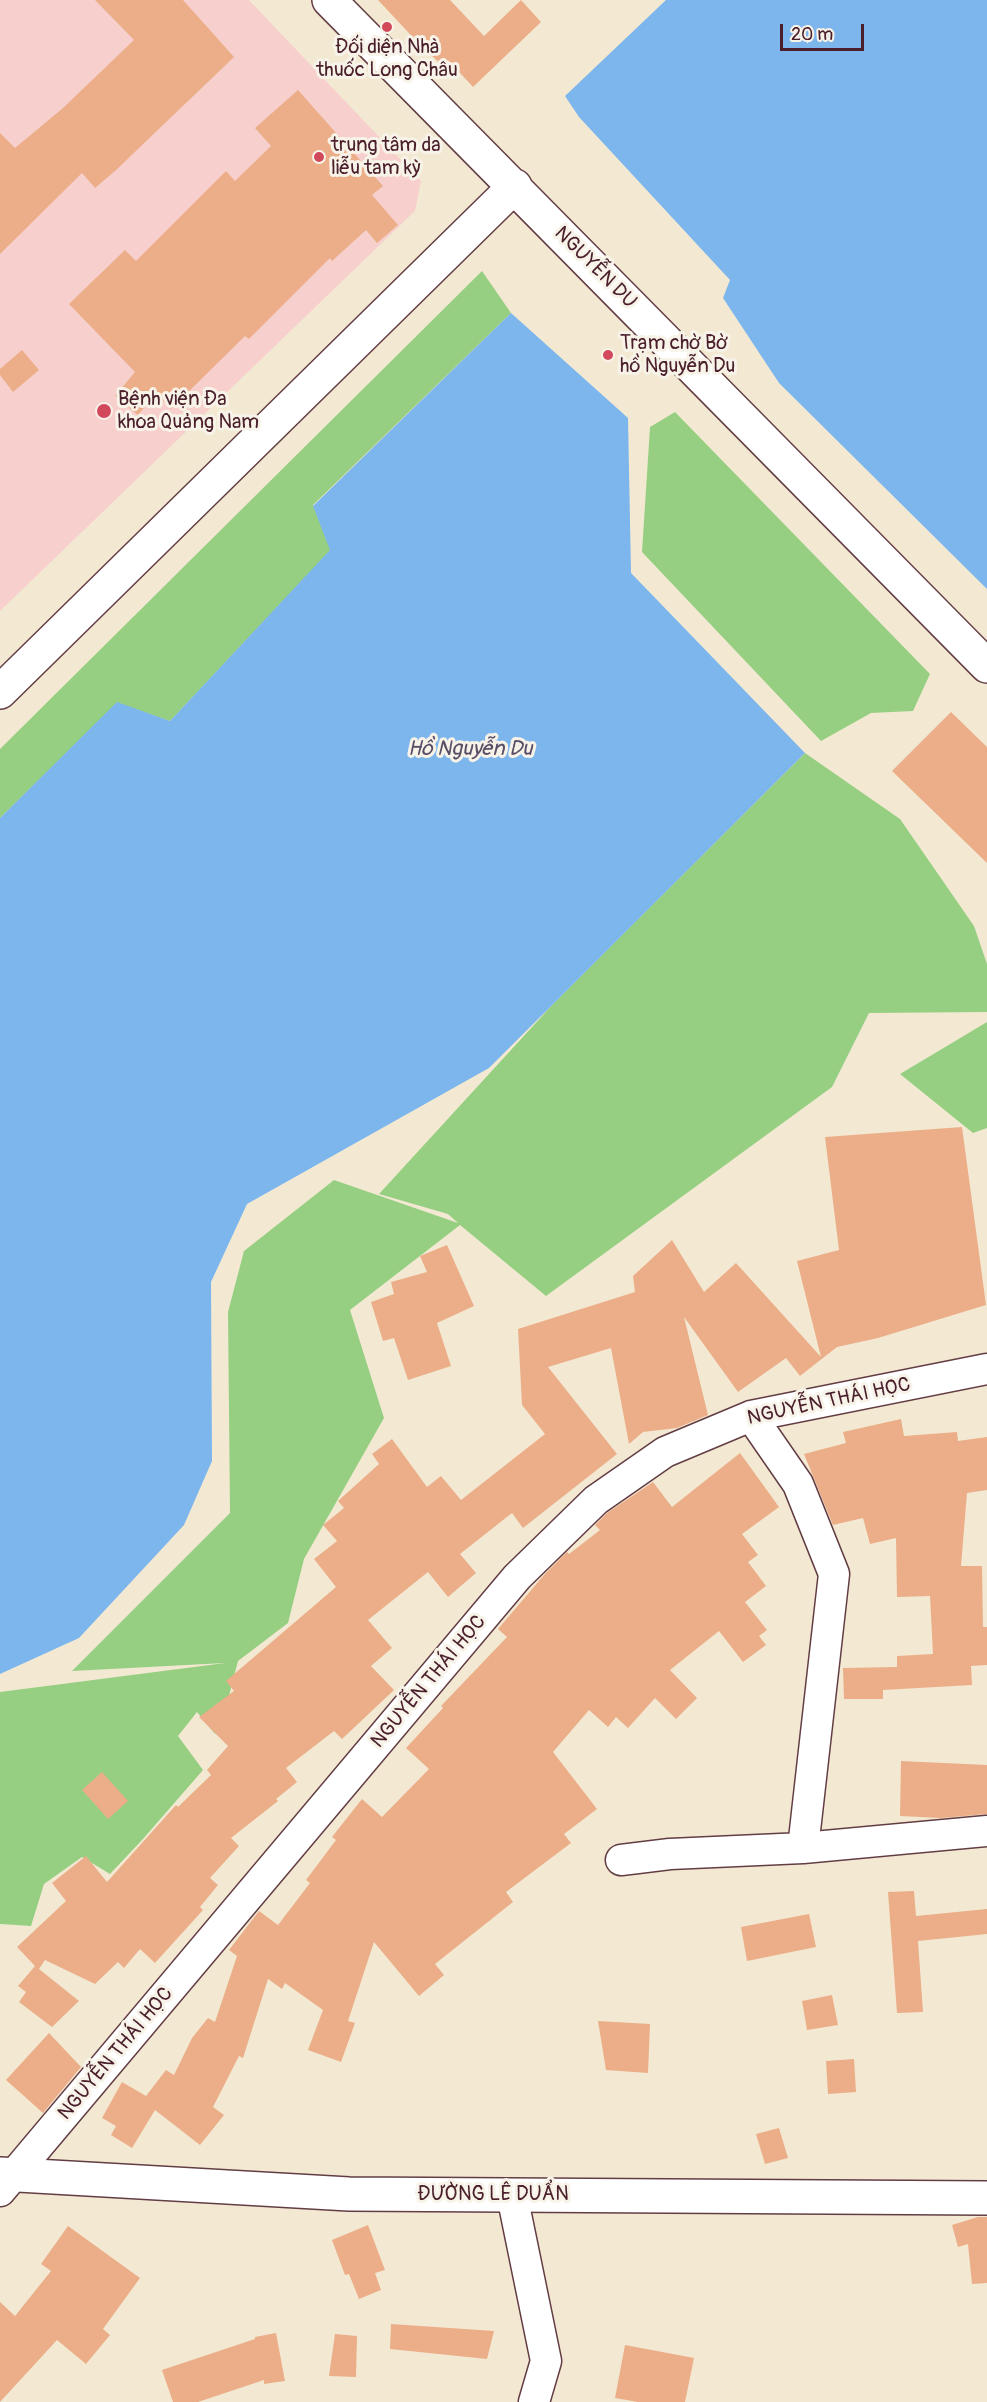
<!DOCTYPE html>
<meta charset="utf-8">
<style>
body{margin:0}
#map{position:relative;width:987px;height:2402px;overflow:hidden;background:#f3e9d3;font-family:Pangolin,sans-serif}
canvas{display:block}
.scale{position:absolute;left:780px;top:24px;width:84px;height:27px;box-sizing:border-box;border:3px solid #4a1f2b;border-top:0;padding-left:8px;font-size:18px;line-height:21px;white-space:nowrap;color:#4a1f2b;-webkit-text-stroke:4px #f7f3e8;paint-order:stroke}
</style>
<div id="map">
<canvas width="987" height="2402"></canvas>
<div class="scale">20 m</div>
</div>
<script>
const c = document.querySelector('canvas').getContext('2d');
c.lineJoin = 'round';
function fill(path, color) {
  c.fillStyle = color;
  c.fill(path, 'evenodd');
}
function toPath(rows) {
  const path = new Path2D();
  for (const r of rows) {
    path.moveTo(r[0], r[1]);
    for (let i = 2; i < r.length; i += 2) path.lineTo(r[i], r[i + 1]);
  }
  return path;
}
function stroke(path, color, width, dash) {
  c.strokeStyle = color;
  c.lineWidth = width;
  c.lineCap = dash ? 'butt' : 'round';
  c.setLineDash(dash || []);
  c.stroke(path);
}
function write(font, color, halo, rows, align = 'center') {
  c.font = font + ' Pangolin,sans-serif';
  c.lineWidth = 6;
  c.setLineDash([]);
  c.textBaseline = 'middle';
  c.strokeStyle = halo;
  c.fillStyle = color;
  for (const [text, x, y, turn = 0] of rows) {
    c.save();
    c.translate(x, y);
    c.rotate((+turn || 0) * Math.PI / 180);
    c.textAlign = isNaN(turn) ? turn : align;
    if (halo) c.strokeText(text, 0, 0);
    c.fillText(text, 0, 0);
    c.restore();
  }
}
const built = toPath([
 [0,0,249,0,421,181,415,211,0,611]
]);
const green = toPath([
 [482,271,511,313,313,505,331,550,170,721,117,703,0,818,0,749],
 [675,412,930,674,913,711,871,713,821,741,642,552,650,427],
 [805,753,900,819,974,926,987,964,987,1012,869,1013,832,1087,546,1296,460,1225,350,1310,384,1418,304,1559,288,1623,238,1661,229,1696,237,1706,215,1734,197,1712,178,1736,203,1770,143,1839,110,1874,82,1857,44,1884,31,1926,0,1924,0,1692,225,1663,72,1671,230,1513,228,1312,244,1251,334,1180,458,1223,448,1214,379,1194,554,1003],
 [987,1022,987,1128,973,1133,900,1074]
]);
const water = toPath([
 [666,0,987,0,987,589,779,383,723,298,730,280,579,117,565,96],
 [511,313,628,418,631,573,805,753,489,1068,247,1204,211,1282,212,1461,184,1525,79,1638,0,1674,0,818,117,702,170,721,330,550,313,506]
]);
const building = toPath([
 [95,0,183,0,234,57,115,171,95,188,82,173,0,254,0,133,15,148,63,108,134,40],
 [378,0,450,0,484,36,521,0,541,22,473,87,448,60,443,66,421,46],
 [298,90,383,186,372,195,398,225,377,243,366,230,332,261,330,258,249,339,245,336,171,409,156,393,138,415,115,396,135,372,69,304,125,250,136,261,226,171,235,181,271,146,255,128],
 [22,350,39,370,13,392,0,375,0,369],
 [951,712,987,747,987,863,892,771],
 [962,1127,986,1305,878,1338,837,1347,800,1376,786,1358,738,1392,684,1317,708,1415,677,1428,643,1432,629,1444,611,1348,548,1367,617,1454,523,1528,512,1513,460,1554,476,1573,448,1597,428,1572,368,1620,392,1648,371,1666,394,1690,342,1739,334,1731,286,1768,297,1782,276,1799,278,1801,231,1838,239,1846,210,1878,218,1885,200,1907,203,1910,155,1963,140,1949,124,1968,118,1962,95,1984,45,1960,39,1969,79,2001,52,2027,19,2002,26,1992,18,1986,35,1966,17,1947,66,1901,52,1883,86,1856,107,1882,176,1805,178,1807,211,1775,207,1770,228,1746,199,1717,234,1691,226,1681,336,1587,314,1559,337,1541,323,1525,344,1508,338,1501,379,1464,372,1454,392,1439,427,1487,441,1476,461,1500,545,1434,522,1405,518,1329,635,1292,633,1276,672,1240,704,1292,736,1263,821,1357,797,1261,839,1250,825,1137],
 [447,1245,474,1306,437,1323,451,1366,408,1380,394,1338,383,1341,371,1302,394,1294,391,1282,427,1272,420,1256],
 [901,1419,904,1436,957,1432,958,1441,987,1437,987,1490,967,1493,961,1566,982,1566,983,1627,987,1627,987,1665,971,1666,972,1685,883,1690,883,1699,844,1699,843,1668,897,1667,897,1656,933,1654,930,1596,897,1597,896,1538,870,1544,863,1518,833,1525,804,1454,846,1443,843,1432],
 [740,1453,779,1507,742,1534,758,1555,748,1562,766,1586,745,1602,767,1630,759,1636,766,1645,743,1662,719,1631,670,1670,697,1698,676,1719,655,1698,628,1728,616,1717,608,1727,589,1710,553,1752,597,1809,564,1834,571,1843,506,1892,513,1902,435,1964,444,1975,419,1996,374,1942,348,2021,355,2023,341,2062,308,2050,323,2010,285,1983,282,1989,268,1979,243,2058,239,2056,213,2107,224,2115,200,2145,155,2110,132,2148,111,2135,116,2126,102,2118,122,2082,146,2096,166,2070,174,2075,192,2038,208,2018,215,2022,237,1956,229,1950,259,1911,278,1925,310,1883,306,1880,336,1840,332,1837,362,1799,382,1817,429,1769,406,1748,443,1708,441,1706,507,1637,498,1629,544,1575,567,1552,569,1554,600,1530,595,1525,607,1513,653,1482,672,1507],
 [901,1761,987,1765,987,1814,941,1818,900,1816],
 [102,1772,128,1801,108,1819,82,1790],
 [914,1891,916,1916,987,1909,987,1934,918,1941,923,2012,897,2013,888,1892],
 [809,1914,816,1947,747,1961,741,1927],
 [832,1995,838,2025,807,2030,802,2001],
 [598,2021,650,2024,648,2073,606,2070],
 [49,2033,81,2067,43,2113,6,2080],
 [854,2059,856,2092,828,2094,826,2061],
 [779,2128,788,2158,765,2164,756,2134],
 [978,2217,987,2217,987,2283,972,2284,968,2244,958,2247,952,2225],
 [368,2225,385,2270,375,2273,381,2290,359,2299,349,2274,345,2275,332,2240],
 [68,2226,140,2278,103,2329,110,2335,86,2364,57,2340,0,2402,0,2302,15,2316,51,2271,41,2264],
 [391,2324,494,2331,487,2359,390,2349],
 [276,2333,285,2381,264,2384,264,2380,198,2402,173,2402,162,2370,255,2339,255,2337],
 [335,2334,357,2336,356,2377,329,2376],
 [625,2345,694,2358,685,2402,638,2402,615,2398]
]);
const street = toPath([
 [751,1416,798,1484,834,1574,803,1848],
 [621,1860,670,1854,803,1848,987,1831],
 [0,2191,517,1577,596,1500,665,1452,751,1416,987,1369],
 [512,2195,546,2361,534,2402]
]);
const secondary = toPath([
 [329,0,987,666],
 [0,692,515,186],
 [0,2174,349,2194,987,2198]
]);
const markers = [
 [387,27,6,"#d1495b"],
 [319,157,6,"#d1495b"],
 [608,355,6,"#d1495b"],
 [104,411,8,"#d1495b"]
];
const poiNames = [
 ["Đối diện Nhà",387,48,"center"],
 ["thuốc Long Châu",387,71,"center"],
 ["trung tâm da",331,146],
 ["liễu tam kỳ",331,169],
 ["Trạm chờ Bờ",620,344],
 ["hồ Nguyễn Du",620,367],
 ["Bệnh viện Đa",118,400],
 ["khoa Quảng Nam",118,423]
];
const streetNames = [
 ["NGUYỄN DU",595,268,45],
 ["NGUYỄN THÁI HỌC",829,1402,-12],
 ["NGUYỄN THÁI HỌC",429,1682,-50],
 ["NGUYỄN THÁI HỌC",116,2054,-50],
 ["ĐƯỜNG LÊ DUẨN",493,2195]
];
const waterNames = [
 ["Hồ Nguyễn Du",470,750]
];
fill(built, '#f7d0cd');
fill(green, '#97cf82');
fill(water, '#7cb6ed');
fill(building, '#ebae88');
stroke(street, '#633d44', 33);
stroke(secondary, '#633d44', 36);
stroke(street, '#fff', 30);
stroke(secondary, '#fff', 33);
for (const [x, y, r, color] of markers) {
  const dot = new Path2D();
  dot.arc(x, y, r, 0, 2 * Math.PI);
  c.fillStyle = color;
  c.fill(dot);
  stroke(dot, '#f7f3e8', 2);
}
write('20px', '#4a1f2b', '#f7f3e8', poiNames, 'left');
write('20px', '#4a1f2b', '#f7f3e8', streetNames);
write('italic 21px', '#594c65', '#f7f3e8', waterNames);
</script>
